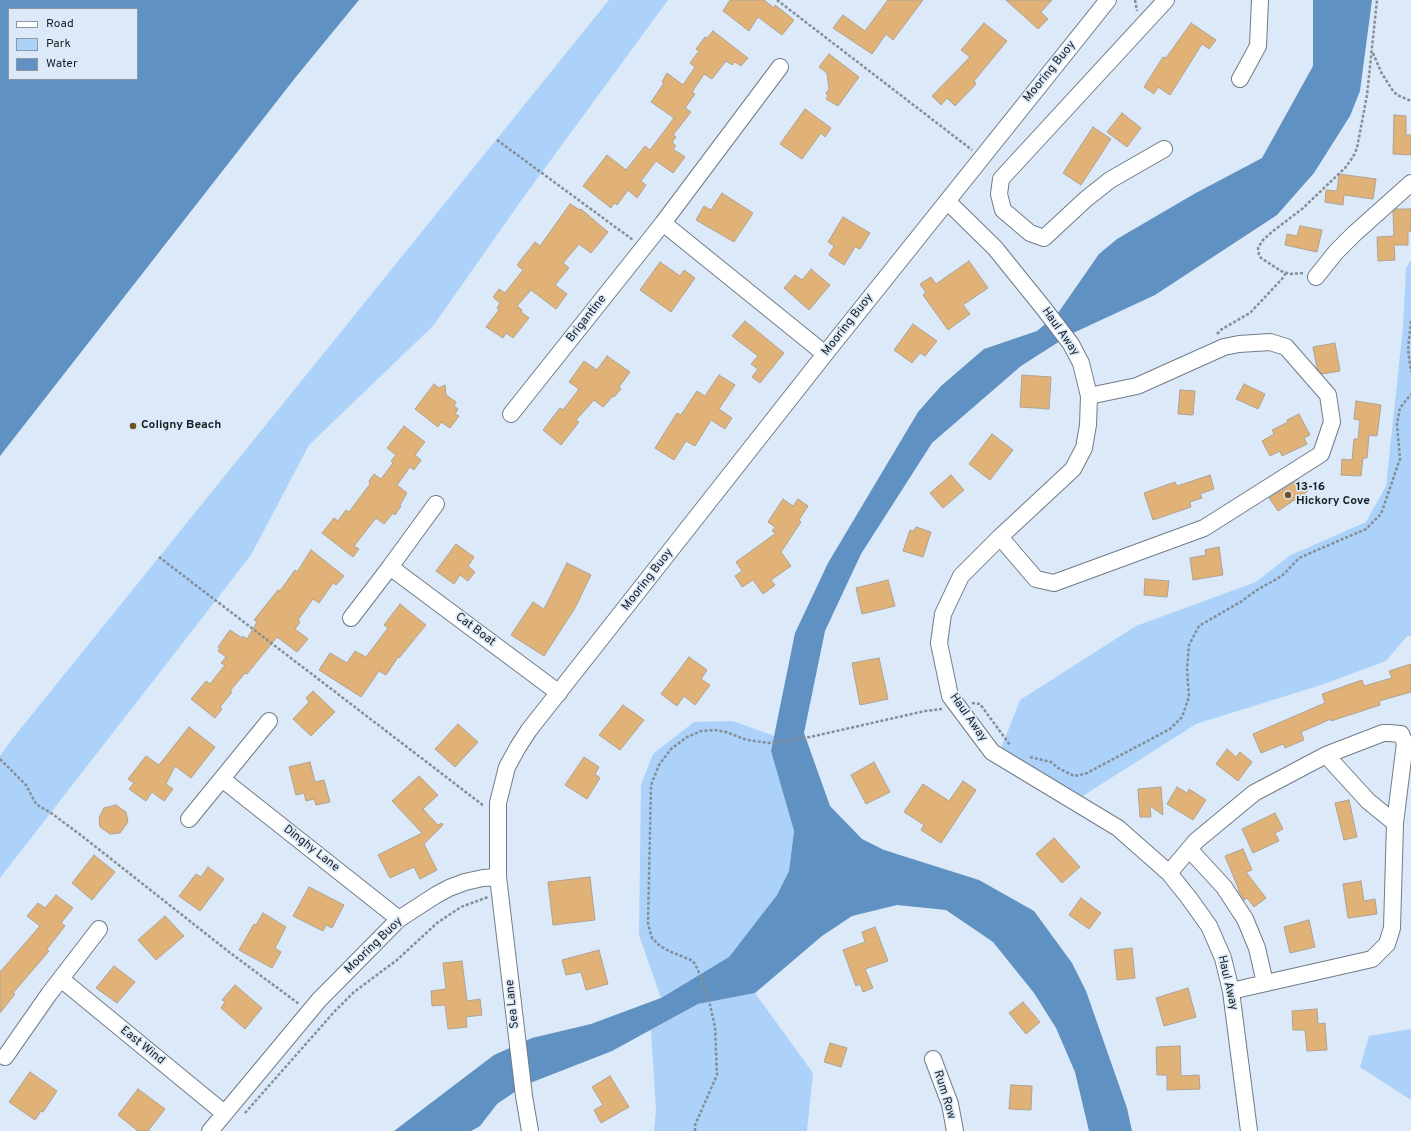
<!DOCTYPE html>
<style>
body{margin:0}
#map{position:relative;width:1411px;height:1131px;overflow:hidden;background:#dbe9f8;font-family:Overpass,sans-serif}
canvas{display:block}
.legend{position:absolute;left:8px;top:8px;width:130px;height:72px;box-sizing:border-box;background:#dbe9f8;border:1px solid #8d98a3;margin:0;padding:5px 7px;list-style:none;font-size:12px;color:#191e23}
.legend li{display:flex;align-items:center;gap:8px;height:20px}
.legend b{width:20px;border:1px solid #8d98a3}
</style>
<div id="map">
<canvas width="1411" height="1131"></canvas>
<ul class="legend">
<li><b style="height:5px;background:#fff"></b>Road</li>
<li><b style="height:11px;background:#acd2fa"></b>Park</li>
<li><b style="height:11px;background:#6091c3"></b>Water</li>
</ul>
</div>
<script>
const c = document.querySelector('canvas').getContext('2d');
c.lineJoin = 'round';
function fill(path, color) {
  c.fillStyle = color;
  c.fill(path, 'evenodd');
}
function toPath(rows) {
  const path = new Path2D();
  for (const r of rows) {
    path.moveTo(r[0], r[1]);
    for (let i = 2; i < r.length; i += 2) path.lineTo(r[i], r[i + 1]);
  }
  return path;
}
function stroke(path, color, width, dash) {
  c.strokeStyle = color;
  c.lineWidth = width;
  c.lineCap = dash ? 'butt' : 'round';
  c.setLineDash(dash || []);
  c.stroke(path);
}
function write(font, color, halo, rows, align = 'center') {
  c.font = font + ' Overpass,sans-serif';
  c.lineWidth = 3.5;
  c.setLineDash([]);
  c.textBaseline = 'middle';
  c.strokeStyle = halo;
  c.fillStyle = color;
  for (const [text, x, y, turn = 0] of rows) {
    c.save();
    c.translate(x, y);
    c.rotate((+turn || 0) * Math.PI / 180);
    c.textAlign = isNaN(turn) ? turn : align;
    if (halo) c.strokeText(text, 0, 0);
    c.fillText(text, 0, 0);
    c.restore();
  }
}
const green = toPath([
 [609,0,668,0,523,198,433,326,309,445,251,555,0,878,0,756,13,738],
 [1411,260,1411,637,1408,635,1386,661,1324,684,1196,724,1081,797,1000,751,1020,700,1136,626,1256,582,1289,556,1366,522,1386,486,1403,327,1406,268],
 [733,721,774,736,771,751,794,831,789,872,777,895,729,957,661,998,639,935,641,785,653,754,694,722],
 [755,993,813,1073,807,1131,654,1131,656,1111,651,1030,698,1004],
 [1411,1029,1411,1100,1360,1067,1369,1036]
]);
const water = toPath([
 [0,0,359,0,295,78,0,456],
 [9,9,137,9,137,79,9,79],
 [1313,0,1372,0,1360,91,1350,116,1314,173,1277,215,1155,295,1071,334,1021,366,932,443,861,554,825,631,804,733,830,806,862,839,884,850,979,880,1034,911,1072,963,1086,991,1127,1108,1132,1131,1089,1131,1075,1072,1056,1028,1034,993,993,942,946,910,897,905,852,916,822,936,755,993,698,1004,612,1051,525,1085,497,1104,480,1126,471,1131,394,1131,494,1055,532,1038,591,1024,661,998,729,957,777,895,789,871,794,831,771,751,795,633,828,563,918,412,941,386,984,349,1037,331,1058,313,1099,254,1117,239,1194,194,1262,158,1313,66]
]);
const building = toPath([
 [730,0,764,0,774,8,775,5,794,20,782,35,758,17,749,31,723,11,730,0],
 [888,0,923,0,893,40,886,34,872,54,833,28,843,15,865,31,888,0],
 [1006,0,1052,0,1041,12,1048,19,1038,29,1006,0],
 [984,23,1007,41,974,81,976,84,955,106,947,98,941,105,932,96,970,57,961,50,984,23],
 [1191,23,1216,40,1209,49,1202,44,1170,95,1158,87,1154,94,1144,87,1163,57,1166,58,1191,23],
 [713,31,748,58,741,66,735,62,732,65,726,61,712,79,704,74,692,92,695,94,685,108,691,112,673,135,676,137,672,142,676,146,673,149,685,157,673,173,656,161,641,181,646,185,637,198,628,190,617,205,614,203,611,208,583,186,607,155,626,170,645,146,650,150,674,118,651,102,664,83,662,82,667,73,683,85,695,67,690,63,699,51,696,49,705,37,707,38,713,31],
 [829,54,859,77,838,106,826,99,828,96,826,93,829,89,827,73,819,67,829,54],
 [805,109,831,128,825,137,821,133,802,159,780,144,805,109],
 [1122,113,1141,128,1127,147,1107,132,1122,113],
 [1394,115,1406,116,1406,135,1411,135,1411,155,1393,154,1394,115],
 [1093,127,1111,139,1081,185,1063,173,1093,127],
 [1339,174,1376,179,1373,199,1344,195,1343,205,1325,202,1326,190,1337,191,1339,174],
 [722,193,753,213,734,242,696,220,704,206,711,210,722,193],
 [570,204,580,210,581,209,608,232,591,253,579,244,563,263,569,268,555,285,567,294,556,309,531,290,517,306,522,310,521,312,529,318,513,338,506,333,503,338,486,327,499,310,497,308,500,303,493,297,499,289,505,293,523,270,517,265,535,242,540,246,570,204],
 [1396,209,1411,209,1411,231,1408,232,1408,245,1394,245,1395,260,1378,261,1377,237,1394,236,1393,212,1396,209],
 [843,217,870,233,860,249,855,247,844,265,829,255,834,246,828,242,843,217],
 [1300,226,1322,230,1317,252,1285,245,1287,234,1297,236,1300,226],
 [969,261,988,288,963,305,970,314,948,330,923,295,926,293,920,284,931,277,936,284,969,261],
 [660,262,680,276,684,270,695,278,671,312,640,290,660,262],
 [811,269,830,285,809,310,784,288,795,275,802,280,811,269],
 [745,321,784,353,760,383,752,377,758,369,751,364,758,356,732,336,745,321],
 [913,324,937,341,925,356,920,353,912,363,894,350,913,324],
 [1335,343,1340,371,1322,374,1317,368,1313,347,1335,343],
 [607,356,630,372,619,387,621,389,614,397,613,396,603,407,594,400,576,420,579,422,561,445,543,430,560,408,563,410,579,389,569,382,584,361,597,370,607,356],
 [719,375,735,385,719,409,732,418,725,429,711,420,695,446,686,441,674,460,655,448,677,413,681,415,697,391,705,396,719,375],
 [1022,375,1051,377,1049,409,1020,407,1022,375],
 [434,384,439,388,445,385,446,395,456,402,454,406,458,409,455,414,459,416,450,428,441,422,438,427,415,409,434,384],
 [1244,384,1265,394,1258,409,1236,399,1244,384],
 [1180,390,1195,391,1193,415,1178,414,1180,390],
 [1356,401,1381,405,1377,436,1369,435,1367,458,1363,458,1361,476,1341,475,1342,459,1352,460,1354,439,1358,439,1360,420,1354,419,1356,401],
 [1299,414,1310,435,1304,438,1307,444,1282,456,1280,451,1270,456,1262,441,1274,434,1272,430,1288,422,1287,420,1299,414],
 [404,426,425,442,415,455,421,460,414,470,410,467,397,485,407,493,400,505,401,506,395,515,393,513,384,524,376,518,354,546,359,549,353,557,322,533,334,518,338,521,346,510,349,512,370,484,369,481,374,474,381,479,393,463,391,461,396,455,387,448,404,426],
 [992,434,1013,450,990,480,969,464,992,434],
 [951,475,964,490,943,508,930,493,951,475],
 [1210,475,1214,489,1200,494,1202,498,1190,502,1191,507,1153,520,1144,493,1175,482,1177,486,1210,475],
 [1298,480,1308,491,1278,511,1269,498,1298,480],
 [783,499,793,506,798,499,808,506,799,520,801,522,781,552,791,566,771,580,775,585,763,594,753,580,742,587,735,576,742,571,736,562,776,533,772,531,775,527,768,522,783,499],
 [916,527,931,532,923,557,903,551,910,530,914,531,916,527],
 [456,544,474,557,468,566,475,572,468,581,460,575,454,584,436,571,456,544],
 [1219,547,1223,575,1193,580,1190,558,1206,555,1205,550,1219,547],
 [311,550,344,576,336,585,333,583,319,603,313,599,298,620,300,622,295,629,308,639,297,652,277,637,247,674,245,673,230,691,232,692,220,707,222,709,215,718,191,699,206,681,210,684,225,665,221,663,226,657,218,651,220,648,218,647,230,630,242,638,243,636,247,639,257,622,254,620,278,590,280,591,295,570,297,572,311,550],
 [567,563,591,575,575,608,544,656,511,635,533,602,544,609,567,563],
 [1145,579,1169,581,1167,597,1144,595,1145,579],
 [888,580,895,606,862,614,856,588,888,580],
 [400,604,426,625,399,658,398,657,386,675,379,671,361,697,319,670,330,653,347,663,355,651,366,657,388,628,384,625,400,604],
 [689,657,707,670,701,679,710,685,695,705,684,696,677,706,661,694,689,657],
 [879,658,888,699,860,705,852,663,879,658],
 [1411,664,1411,692,1379,701,1380,705,1331,721,1331,719,1301,732,1304,740,1285,748,1283,744,1261,753,1253,734,1325,703,1322,694,1362,680,1364,686,1392,678,1389,671,1411,664],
 [313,691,335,712,311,736,293,719,309,702,306,698,313,691],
 [623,705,644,720,620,750,599,735,623,705],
 [458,724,478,742,455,767,435,749,458,724],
 [189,727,215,747,191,778,175,766,166,784,173,789,164,801,152,792,146,801,129,789,134,783,128,779,146,756,159,765,189,727],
 [1227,749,1236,757,1240,752,1252,762,1238,781,1216,764,1227,749],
 [584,757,599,767,595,774,600,778,587,799,565,785,584,757],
 [310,762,315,782,324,780,330,802,316,805,314,799,306,801,304,793,296,795,289,767,310,762],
 [874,762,890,792,866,804,851,775,874,762],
 [419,776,438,795,423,809,438,825,442,823,443,825,424,844,437,870,420,879,414,867,390,878,378,855,422,833,392,801,419,776],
 [963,781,976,790,941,843,921,830,924,825,904,812,923,784,949,801,963,781],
 [1161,787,1163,815,1150,806,1151,817,1140,817,1138,789,1161,787],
 [1177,787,1187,793,1189,789,1206,800,1193,820,1167,804,1177,787],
 [1349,800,1357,837,1344,840,1335,803,1349,800],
 [116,805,126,812,128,822,120,833,110,834,100,827,99,818,104,808,116,805],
 [1275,813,1283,829,1275,833,1279,841,1253,853,1242,829,1275,813],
 [1054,838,1080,867,1062,883,1036,854,1054,838],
 [1243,849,1252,870,1246,872,1266,898,1254,907,1247,898,1244,900,1238,890,1239,890,1225,856,1243,849],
 [94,855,115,872,92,900,72,883,94,855],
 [208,867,224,879,200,911,179,896,196,874,201,877,208,867],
 [590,877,595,920,553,925,548,882,590,877],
 [1361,881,1364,901,1375,899,1377,914,1348,918,1343,884,1361,881],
 [309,887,344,905,332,928,326,925,323,931,293,916,309,887],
 [56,895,73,908,61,923,65,926,47,949,49,951,13,993,15,994,0,1013,0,972,40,926,27,916,38,903,45,908,56,895],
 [1081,898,1101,913,1089,929,1069,915,1081,898],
 [263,913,286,927,275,948,281,952,272,968,239,950,254,924,256,925,263,913],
 [165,916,184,936,156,960,138,940,165,916],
 [1309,920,1315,947,1290,953,1284,927,1309,920],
 [875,927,888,961,865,969,873,988,863,992,860,984,856,986,843,950,865,942,862,932,875,927],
 [1132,948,1135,978,1117,980,1114,950,1132,948],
 [599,950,608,984,586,990,581,972,566,975,562,960,599,950],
 [462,961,467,1001,480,999,482,1015,466,1017,467,1027,448,1029,445,1005,432,1006,431,991,446,989,443,963,462,961],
 [114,966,135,982,117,1003,96,988,114,966],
 [235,985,262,1008,245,1029,221,1008,225,1002,222,1000,235,985],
 [1188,988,1196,1017,1164,1026,1156,998,1188,988],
 [1023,1002,1040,1022,1026,1034,1009,1013,1023,1002],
 [1317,1009,1318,1024,1325,1023,1327,1050,1307,1051,1305,1030,1293,1030,1292,1011,1317,1009],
 [830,1043,847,1048,841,1067,824,1062,830,1043],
 [1180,1046,1181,1076,1199,1075,1200,1089,1167,1090,1167,1075,1157,1075,1156,1047,1180,1046],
 [30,1072,57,1091,43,1112,41,1111,35,1120,9,1102,30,1072],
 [610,1076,629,1107,601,1123,594,1110,603,1105,592,1087,610,1076],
 [1011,1085,1032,1086,1031,1110,1009,1109,1011,1085],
 [138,1089,165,1109,148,1131,138,1131,118,1115,138,1089]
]);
const path = toPath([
 [777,0,972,150],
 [1135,0,1137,11],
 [1373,53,1381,72,1393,91,1397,95,1411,101],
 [497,140,633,240],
 [1303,273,1290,274,1281,271,1261,258,1259,255,1258,248,1263,240,1273,231,1302,209,1345,168,1353,157,1357,148,1367,95,1377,0],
 [1411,321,1408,349,1411,372],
 [1217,334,1222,329,1250,313,1282,279,1286,273],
 [159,557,484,806],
 [972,703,980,704,1010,745],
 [1030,757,1051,762,1058,768,1074,776,1085,774,1170,729,1182,717,1189,697,1187,669,1189,645,1199,626,1242,601,1257,590,1282,576,1299,558,1366,529,1381,514,1400,459,1397,424,1400,408,1411,394],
 [0,759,26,785,36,804,51,813,82,836,229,952,299,1004],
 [245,1113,334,1012,354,992,397,960,437,923,461,907,488,897],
 [695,1131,695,1125,717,1075,715,1027,710,1005,698,970,693,961,669,951,660,946,652,938,648,924,651,785,659,765,671,749,687,737,701,731,715,730,726,732,747,740,769,743,810,737,925,711,942,709]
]);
const minor = toPath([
 [1240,79,1258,46,1260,0],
 [1164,149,1110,180,1086,199,1044,238,1030,233,1003,210,999,194,1001,179,1166,0],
 [947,201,995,248,1045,310,1071,344,1081,363,1089,396,1088,425,1084,448,1073,469,1000,537,961,576,943,614,939,643,950,696,992,752,1118,828,1169,873,1189,898,1209,926,1223,958,1231,991,1249,1131],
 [663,223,825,354],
 [1316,277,1336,252,1354,234,1411,183],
 [511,414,663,223,780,67],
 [1000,537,1036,579,1054,583,1204,528,1321,454,1332,422,1328,395,1286,347,1270,342,1239,344,1224,347,1137,386,1089,396],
 [390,567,559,693],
 [351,618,390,567,436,504],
 [1326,755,1368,801,1395,823],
 [222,779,399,919],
 [189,819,269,721],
 [1189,849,1224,887,1245,919,1257,948,1265,983],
 [1169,873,1196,841,1254,793,1326,755,1383,733,1389,733,1401,734,1405,743,1395,823,1392,928,1387,944,1372,959,1231,991],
 [61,979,224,1113],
 [5,1057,49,994,99,929],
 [933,1059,950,1104,955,1131],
 [210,1131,319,1000,399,919,436,895,449,888,465,882,483,878,498,877],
 [530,1131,524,1096,498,877,498,803,507,767,518,747,529,730,825,354,1108,0]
]);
const markers = [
 [133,426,4,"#6f5025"],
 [1288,495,4,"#6f5025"]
];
const streetNames = [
 ["Mooring Buoy",1050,72,-51],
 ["Brigantine",587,319,-52],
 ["Mooring Buoy",848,325,-52],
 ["Haul Away",1060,332,55],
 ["Mooring Buoy",648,580,-52],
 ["Cat Boat",475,630,37],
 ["Haul Away",968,718,55],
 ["Dinghy Lane",311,849,38],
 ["Mooring Buoy",374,946,-44],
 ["Haul Away",1227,983,77],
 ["Sea Lane",513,1004,-96],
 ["East Wind",142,1046,39],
 ["Rum Row",944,1095,73]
];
const poiNames = [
 ["Coligny Beach",141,426],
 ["13-16",1296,488],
 ["Hickory Cove",1296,502]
];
fill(green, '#acd2fa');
fill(water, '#6091c3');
fill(building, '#e0b278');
stroke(building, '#aea294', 1);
stroke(minor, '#707c89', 18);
stroke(path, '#848e98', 2.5, [3, 2]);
stroke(minor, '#fff', 16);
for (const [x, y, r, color] of markers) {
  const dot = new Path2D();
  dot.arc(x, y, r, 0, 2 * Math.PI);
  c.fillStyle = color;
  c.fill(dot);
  stroke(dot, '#dbe9f8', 1.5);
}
write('12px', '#191e23', '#dbe9f8', streetNames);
write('bold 12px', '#191e23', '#dbe9f8', poiNames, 'left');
</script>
